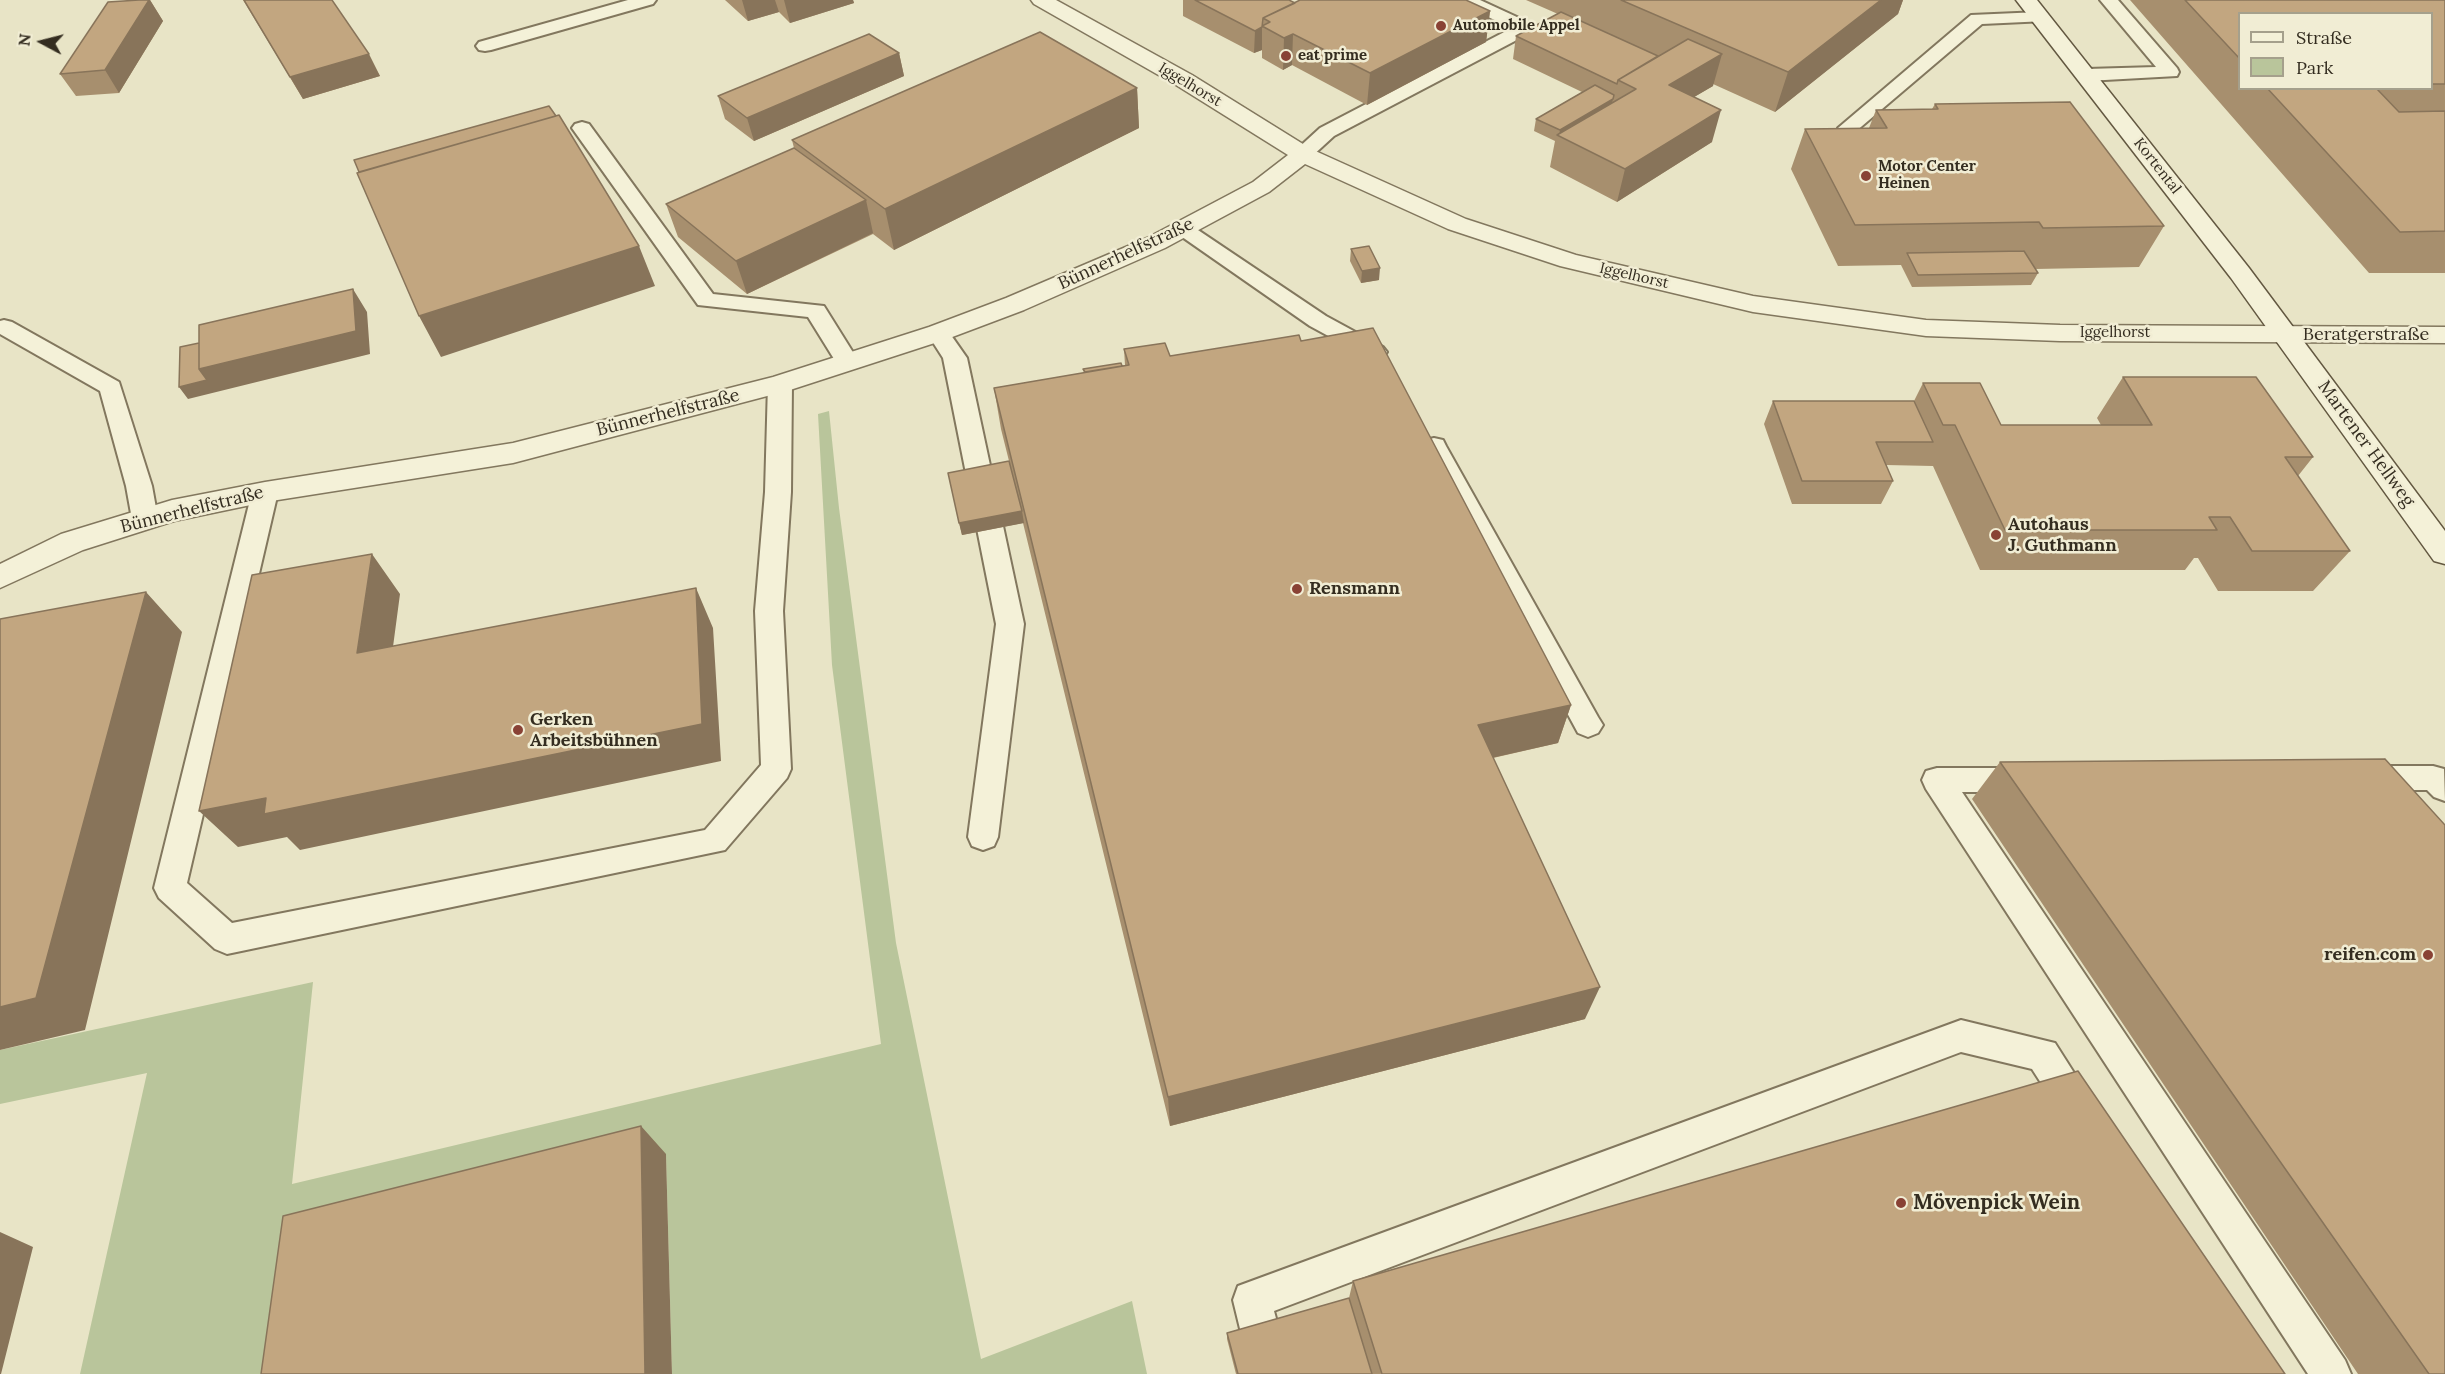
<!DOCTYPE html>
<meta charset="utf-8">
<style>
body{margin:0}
#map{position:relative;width:2445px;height:1374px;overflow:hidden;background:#e8e4c6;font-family:Lora,serif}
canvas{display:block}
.legend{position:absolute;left:2238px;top:12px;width:195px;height:78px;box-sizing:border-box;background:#f1edd4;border:2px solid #a5a08c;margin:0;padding:8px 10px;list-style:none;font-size:18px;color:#342d20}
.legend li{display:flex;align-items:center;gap:12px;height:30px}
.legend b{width:30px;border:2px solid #a5a08c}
.north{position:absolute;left:12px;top:12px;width:60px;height:60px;-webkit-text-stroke:4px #f1edd4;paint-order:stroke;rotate:277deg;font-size:16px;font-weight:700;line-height:24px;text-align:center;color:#342d20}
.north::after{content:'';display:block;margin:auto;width:21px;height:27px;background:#342d20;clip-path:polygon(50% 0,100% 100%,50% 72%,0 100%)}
</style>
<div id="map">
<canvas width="2445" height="1374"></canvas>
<ul class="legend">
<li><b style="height:8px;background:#f4f1d8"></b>Straße</li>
<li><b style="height:16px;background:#b9c59b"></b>Park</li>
</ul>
<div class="north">N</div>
</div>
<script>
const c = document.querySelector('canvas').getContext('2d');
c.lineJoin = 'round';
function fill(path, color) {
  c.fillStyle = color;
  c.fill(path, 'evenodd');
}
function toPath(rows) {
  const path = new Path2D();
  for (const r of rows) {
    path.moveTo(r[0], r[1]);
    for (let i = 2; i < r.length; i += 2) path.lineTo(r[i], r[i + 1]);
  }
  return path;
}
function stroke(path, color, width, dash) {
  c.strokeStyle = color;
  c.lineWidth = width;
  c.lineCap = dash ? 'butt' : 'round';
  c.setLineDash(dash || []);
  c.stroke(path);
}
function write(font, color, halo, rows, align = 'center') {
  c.font = font + ' Lora,serif';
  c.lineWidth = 5;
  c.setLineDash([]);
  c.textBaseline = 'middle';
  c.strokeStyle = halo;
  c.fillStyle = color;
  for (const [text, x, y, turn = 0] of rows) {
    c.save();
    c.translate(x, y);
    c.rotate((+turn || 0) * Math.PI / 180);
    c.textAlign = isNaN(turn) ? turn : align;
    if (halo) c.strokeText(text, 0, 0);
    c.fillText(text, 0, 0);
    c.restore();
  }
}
const green = toPath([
 [829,411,839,508,896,943,981,1359,1132,1301,1147,1374,672,1374,666,1154,310,1374,80,1374,147,1073,0,1104,0,1050,313,982,292,1184,881,1044,832,665,818,414]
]);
const lane = toPath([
 [628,0,656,0,653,4,491,50,485,51,479,50,476,46,479,42,628,0],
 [1457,0,1480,0,1532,24,1535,28,1532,32,1334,136,1310,158,1296,158,1293,154,1296,150,1320,128,1512,28,1460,4,1457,0],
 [2100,0,2118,0,2177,68,2179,72,2177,76,2087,81,2080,79,2078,75,2080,71,2087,69,2156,67,2100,0],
 [2040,12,2046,13,2049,17,2046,21,1982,24,1855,132,1848,134,1841,132,1838,128,1971,15,2040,12],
 [582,122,589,124,713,294,824,306,859,362,855,367,847,370,839,367,808,317,698,305,572,128,575,124,582,122],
 [1182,222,1189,224,1326,316,1383,347,1387,352,1383,357,1375,359,1367,357,1310,326,1175,232,1171,228,1175,224,1182,222],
 [4,320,12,322,119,382,152,486,158,519,154,526,145,528,136,526,132,519,126,486,100,391,0,334,0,321,4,320],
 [938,326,946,328,967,358,1024,624,998,837,994,846,983,850,972,846,968,837,996,624,943,358,927,333,930,328,938,326],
 [780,376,788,379,792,384,791,492,783,611,791,769,787,778,725,850,227,954,215,949,159,898,154,888,252,492,256,486,265,483,274,486,278,492,187,883,232,923,705,830,761,765,755,611,765,492,768,384,772,379,780,376],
 [1434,438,1443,440,1446,446,1598,717,1603,725,1598,733,1588,737,1578,733,1422,446,1425,440,1434,438],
 [2364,766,2433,766,2444,769,2445,801,2434,797,2427,790,2364,790,2353,787,2349,778,2353,769,2364,766],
 [1937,768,2023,768,2034,771,2038,780,2034,789,2023,792,1962,792,2345,1360,2351,1374,2308,1374,1926,789,1922,780,1926,771,1937,768],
 [1961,1020,2055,1043,2090,1098,2096,1110,2090,1122,2078,1127,2066,1122,2032,1069,1961,1052,1274,1311,1291,1374,1251,1374,1233,1300,1238,1286,1961,1020]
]);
const street = toPath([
 [1031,0,1056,0,1192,75,1311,149,1466,219,1576,255,1753,296,1926,320,2060,325,2445,327,2445,343,2060,341,1926,336,1753,312,1560,266,1448,229,1305,164,1269,192,1165,248,1024,310,947,339,790,390,513,463,265,502,174,521,83,550,0,588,0,564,61,534,172,500,265,482,513,443,773,377,929,327,1006,298,1147,238,1253,182,1288,155,1176,85,1034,4,1031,0]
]);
const secondary = toPath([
 [2016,0,2037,0,2249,268,2445,531,2445,564,2434,561,2231,278,2016,0]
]);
const wall = toPath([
 [139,0,150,0,163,21,119,93,76,96,60,74],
 [243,0,332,0,380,76,303,99],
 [725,0,853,0,854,3,790,23,779,12,748,21],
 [1183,0,1289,0,1295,3,1490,11,1486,42,1367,105,1292,65,1283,70,1262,58,1262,50,1254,53,1183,16],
 [1526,0,1903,0,1898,14,1775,112,1713,84,1713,86,1694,97,1712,142,1617,202,1550,167,1555,141,1534,131,1536,119,1582,92,1513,59,1516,36,1558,14],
 [2130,0,2445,0,2445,273,2369,273],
 [2240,14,2432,14,2432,88,2240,88],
 [899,53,904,76,754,141,725,119,718,96],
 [1137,88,1139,128,894,250,873,234,747,294,678,237,666,204,794,148,792,140],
 [1935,104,2164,226,2139,267,2035,269,2038,273,2031,285,1912,287,1901,265,1838,266,1791,169,1805,129,1869,128,1876,110,1932,109],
 [1351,249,1379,280,1361,283,1350,261],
 [1301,341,1571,705,1558,743,1493,758,1585,1019,1170,1126,1023,523,962,535,948,473,1009,461,1001,429,994,388,1084,373,1083,369,1125,365,1124,349,1170,356],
 [2123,377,2313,457,2298,476,2350,551,2313,591,2218,591,2198,558,2194,558,2185,570,1980,570,1933,466,1886,465,1893,481,1881,504,1792,504,1764,424,1773,401,1914,401,1923,383,2001,425,2101,425,2097,418],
 [2000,762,2445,1374,2358,1374,1972,799],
 [1353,1281,2285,1374,1236,1374,1227,1339,1227,1333,1349,1298]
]);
const shadedWall = toPath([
 [149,0,150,0,163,21,119,93,105,70],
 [742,0,775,0,779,12,748,21],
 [784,0,853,0,854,3,790,23],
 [1881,0,1903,0,1898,14,1775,112,1788,72],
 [1490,11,1486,42,1367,105,1370,73],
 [1262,27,1262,50,1254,53,1255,31],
 [1303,30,1293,34,1292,65,1283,70,1284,38],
 [899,53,904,76,754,141,747,118],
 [369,54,380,76,303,99,290,77],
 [1722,54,1713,86,1660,117,1669,85],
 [1137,88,1139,128,894,250,885,209],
 [1613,99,1610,111,1559,136,1560,130],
 [1721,110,1712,142,1617,202,1625,169],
 [866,200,873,233,747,294,736,261],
 [639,246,655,286,441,357,419,316],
 [1380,268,1379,280,1361,283,1362,271],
 [353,289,367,312,370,354,188,399,179,387,199,369],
 [1022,511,1024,523,962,535,959,523],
 [372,554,400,594,387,692,357,653],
 [696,588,713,628,721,761,300,850,287,837,238,847,199,811],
 [146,592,182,632,85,1030,0,1050,0,1007],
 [1571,705,1558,743,1469,763,1478,725],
 [1600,987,1585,1019,1170,1126,1168,1097],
 [641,1126,666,1154,672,1374,645,1374],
 [0,1232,33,1247,1,1374,0,1374]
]);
const building = toPath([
 [139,0,149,0,105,70,60,74,108,2,139,0],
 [244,0,332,0,369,54,290,77,244,0],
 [1195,0,1289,0,1295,3,1263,18,1262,27,1255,31,1195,0],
 [1300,0,1466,0,1490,11,1370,73,1293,34,1284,38,1262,26,1270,22,1263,18,1300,0],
 [1621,0,1881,0,1788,72,1621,0],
 [2185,0,2445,0,2445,84,2432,84,2432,14,2240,14,2240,59,2185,0],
 [1561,12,1658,56,1618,80,1617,84,1516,36,1561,12],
 [1040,32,1137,88,885,209,792,140,1040,32],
 [869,34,899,53,747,118,718,96,869,34],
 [1688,39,1722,54,1669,85,1721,110,1625,169,1557,135,1636,89,1618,80,1688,39],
 [1595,85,1614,95,1613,99,1560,130,1536,119,1595,85],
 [2267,88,2376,88,2399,112,2445,111,2445,231,2400,232,2267,88],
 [2070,102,2164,226,2043,228,2039,222,1855,225,1805,129,1887,128,1876,110,1938,109,1935,104,2070,102],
 [549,106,556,116,359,172,354,160,549,106],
 [559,115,639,246,419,316,357,173,559,115],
 [794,148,866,200,736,261,666,204,794,148],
 [1369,246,1380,268,1362,271,1351,249,1369,246],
 [2024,251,2038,273,1918,275,1907,253,2024,251],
 [353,289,356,331,199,369,199,325,353,289],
 [1373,328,1571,705,1478,725,1600,987,1168,1097,994,388,1129,365,1124,349,1165,343,1170,356,1299,335,1301,341,1373,328],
 [199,343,199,369,207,380,179,387,180,347,199,343],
 [1121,363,1122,366,1085,372,1083,369,1121,363],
 [2123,377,2256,377,2313,457,2285,457,2350,551,2252,551,2230,517,2209,517,2217,530,2005,530,1955,425,1943,425,1923,383,1980,383,2001,425,2152,425,2123,377],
 [1773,401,1914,401,1933,442,1876,442,1893,481,1802,481,1773,401],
 [1009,461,1022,511,959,523,948,473,1009,461],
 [372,554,357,653,696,588,702,724,264,814,266,798,199,811,252,575,372,554],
 [146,592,36,998,0,1007,0,619,146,592],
 [2385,759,2445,825,2445,1374,2429,1374,2000,762,2385,759],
 [2078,1071,2285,1374,1382,1374,1353,1281,2078,1071],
 [641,1126,645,1374,261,1374,283,1216,641,1126],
 [1349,1298,1372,1374,1238,1374,1227,1333,1349,1298]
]);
const markers = [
 [1441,26,6,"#894235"],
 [1286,56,6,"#894235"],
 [1866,176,6,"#894235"],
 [1996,535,6,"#894235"],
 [1297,589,6,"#894235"],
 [518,730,6,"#894235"],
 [2428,955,6,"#894235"],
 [1901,1203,6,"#894235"]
];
const farPoinames = [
 ["Automobile Appel",1453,26],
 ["eat prime",1298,56],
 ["Motor Center",1878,167],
 ["Heinen",1878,184]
];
const farStreetnames = [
 ["Iggelhorst",1190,85,31],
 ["Kortental",2157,166,52],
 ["Iggelhorst",1634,276,13],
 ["Iggelhorst",2115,333]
];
const streetNames = [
 ["Bünnerhelfstraße",1126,254,-25],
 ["Beratgerstraße",2366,335],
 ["Bünnerhelfstraße",668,413,-14],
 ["Martener Hellweg",2366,444,54],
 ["Bünnerhelfstraße",192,510,-14]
];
const poiNames = [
 ["Autohaus",2008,525],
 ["J. Guthmann",2008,546],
 ["Rensmann",1309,589],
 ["Gerken",530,720],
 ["Arbeitsbühnen",530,741],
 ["reifen.com",2416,955,"right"]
];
const nearPoinames = [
 ["Mövenpick Wein",1913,1203]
];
fill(green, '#b9c59b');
stroke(lane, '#82775e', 4);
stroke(street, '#82775e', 3);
stroke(secondary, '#635841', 3);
fill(lane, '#f4f1d8');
fill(street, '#f4f1d8');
fill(secondary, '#f4f1d8');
fill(wall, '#a78f6e');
fill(shadedWall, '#88745a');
fill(building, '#c2a680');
stroke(building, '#88745a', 1.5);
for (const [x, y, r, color] of markers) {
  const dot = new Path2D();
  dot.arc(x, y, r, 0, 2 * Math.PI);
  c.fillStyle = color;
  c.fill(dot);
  stroke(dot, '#f1edd4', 2);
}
write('bold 15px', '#342d20', '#f1edd4', farPoinames, 'left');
write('15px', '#342d20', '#f1edd4', farStreetnames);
write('18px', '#342d20', '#f1edd4', streetNames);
write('bold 18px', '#342d20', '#f1edd4', poiNames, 'left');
write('bold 21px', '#342d20', '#f1edd4', nearPoinames, 'left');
</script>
